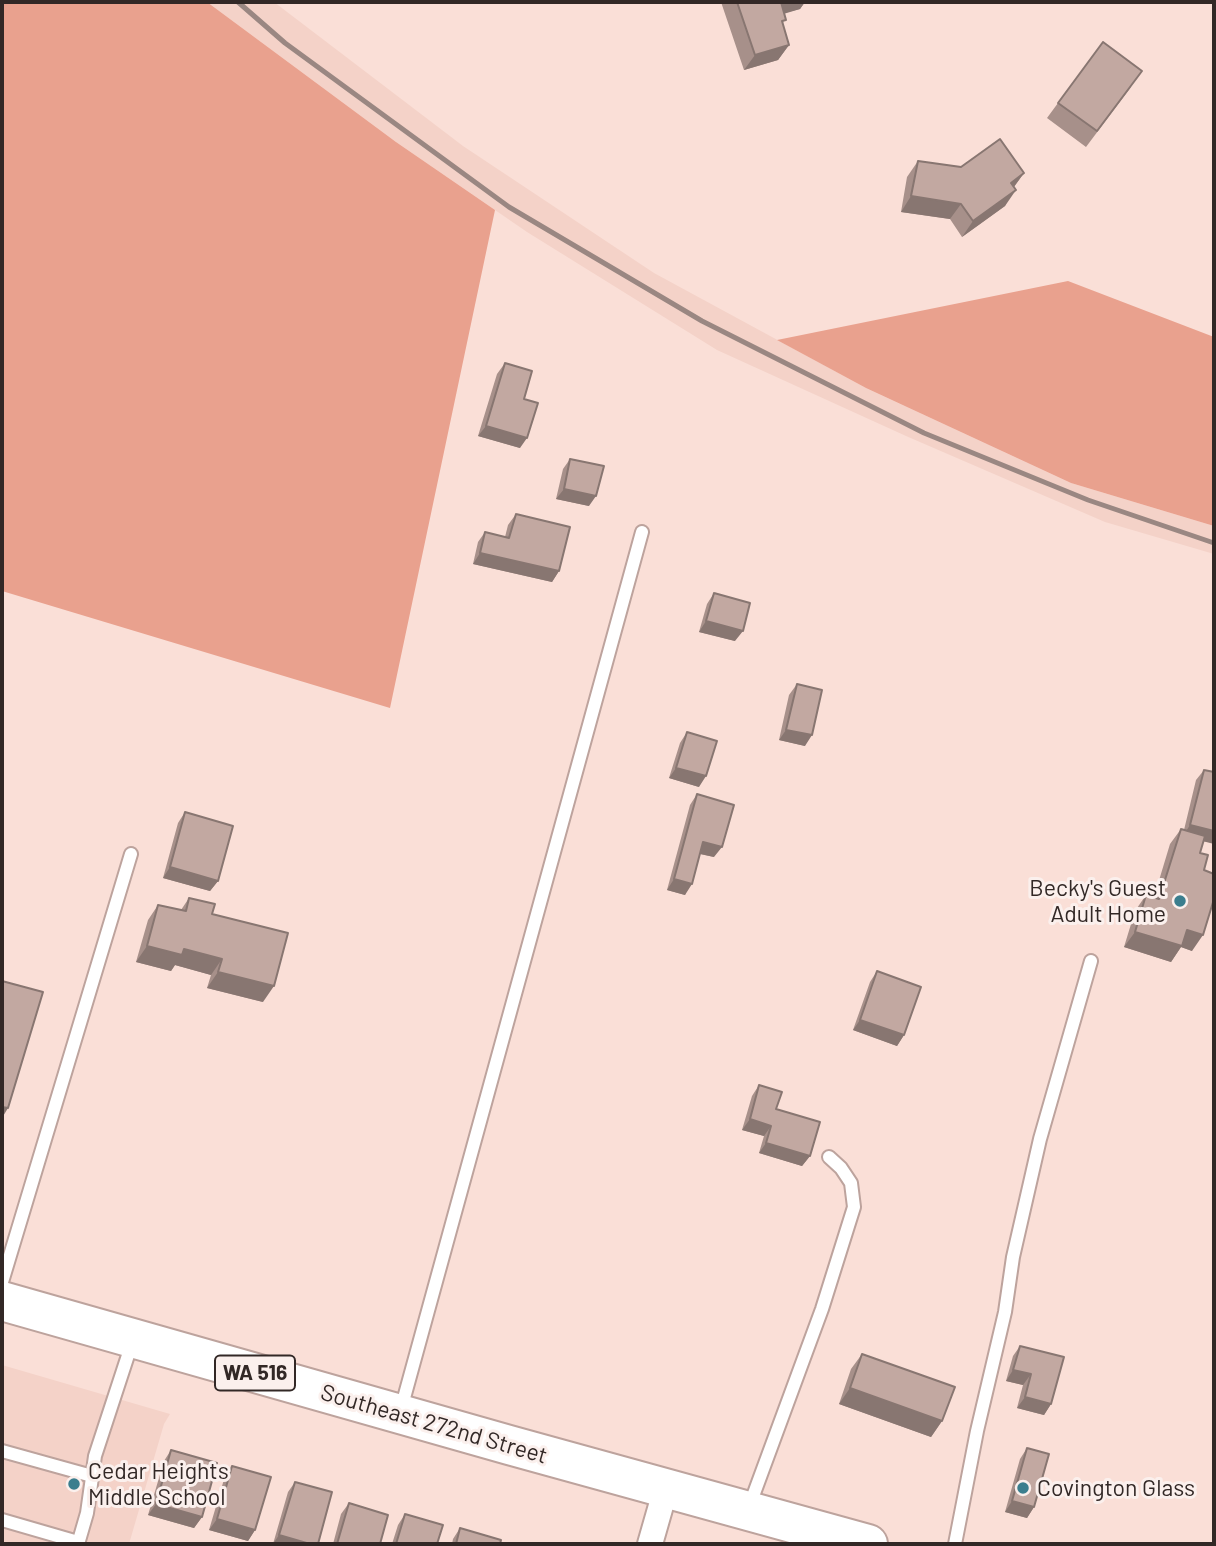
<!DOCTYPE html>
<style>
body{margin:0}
#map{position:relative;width:1216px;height:1546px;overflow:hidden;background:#fadfd7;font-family:Barlow,sans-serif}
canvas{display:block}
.frame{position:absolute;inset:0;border:4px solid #322826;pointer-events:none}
</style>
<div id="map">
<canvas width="1216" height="1546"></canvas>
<div class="frame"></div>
</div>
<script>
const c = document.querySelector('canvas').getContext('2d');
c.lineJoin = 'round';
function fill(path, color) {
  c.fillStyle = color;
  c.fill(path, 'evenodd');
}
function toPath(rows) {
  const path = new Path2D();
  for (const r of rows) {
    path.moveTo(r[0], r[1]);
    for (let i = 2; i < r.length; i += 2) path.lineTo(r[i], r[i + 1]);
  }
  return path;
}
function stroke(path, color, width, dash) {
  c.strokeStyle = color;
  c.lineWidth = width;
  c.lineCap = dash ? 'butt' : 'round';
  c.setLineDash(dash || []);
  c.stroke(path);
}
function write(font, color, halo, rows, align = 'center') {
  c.font = font + ' Barlow,sans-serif';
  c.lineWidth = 6;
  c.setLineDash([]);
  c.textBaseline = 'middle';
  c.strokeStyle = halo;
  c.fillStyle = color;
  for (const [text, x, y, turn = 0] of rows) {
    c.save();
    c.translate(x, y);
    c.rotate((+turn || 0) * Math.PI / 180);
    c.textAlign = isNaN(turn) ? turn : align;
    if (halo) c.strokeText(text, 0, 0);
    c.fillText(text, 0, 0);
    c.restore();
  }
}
const built = toPath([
 [207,2,274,2,463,146,654,273,866,388,1071,483,1214,526,1214,554,1105,522,906,436,717,350,527,232,495,210,396,142],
 [2,1365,170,1414,164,1424,129,1544,2,1544]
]);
const forest = toPath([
 [2,2,207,2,396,142,495,210,390,708,2,591],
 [1068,281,1214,337,1214,526,1071,483,866,388,777,340]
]);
const service = toPath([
 [2,1282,131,854],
 [401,1409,642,532],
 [2,1451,92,1476],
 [749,1507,822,1309,854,1207,851,1183,841,1168,829,1157],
 [2,1520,78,1542],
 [78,1544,87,1513,95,1456,132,1343],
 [955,1544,977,1431,1005,1312,1013,1257,1040,1139,1091,961]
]);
const minor = toPath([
 [650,1544,666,1488]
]);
const primary = toPath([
 [2,1301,509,1445,868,1544]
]);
const rail = toPath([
 [238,2,285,43,509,207,702,321,924,433,1088,500,1214,543]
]);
const wall = toPath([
 [721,2,805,2,800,9,784,13,783,24,789,45,778,60,744,70],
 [1131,87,1086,147,1047,118,1058,103],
 [918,161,961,167,1024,173,1014,187,1005,206,962,237,950,219,901,212,907,177],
 [505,363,524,399,520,448,478,436,497,374],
 [570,459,589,506,556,499,563,469],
 [516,514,559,571,552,582,473,564,478,542,485,532,505,537,508,525],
 [714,593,735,641,699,632,707,604],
 [797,684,805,746,779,740,789,695],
 [687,732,699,787,669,778,680,743],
 [1204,770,1214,772,1214,843,1203,841,1200,853,1204,870,1192,951,1181,947,1171,962,1124,947,1135,911,1146,895,1154,897,1170,844,1181,829,1184,830,1196,780],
 [697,794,714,857,700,854,685,895,667,890,690,805],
 [185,812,218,881,210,891,163,878,178,823],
 [189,898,212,914,263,1002,207,988,211,975,175,965,171,971,136,962,148,920,158,905,181,910],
 [877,971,904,1035,897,1046,853,1030,870,982],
 [759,1085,810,1156,802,1166,759,1153,764,1136,742,1130,752,1096],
 [1020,1346,1051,1404,1044,1415,1017,1408,1023,1385,1006,1381,1013,1356],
 [862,1354,942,1421,931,1437,839,1404,851,1369],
 [1027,1448,1034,1507,1027,1518,1005,1512,1020,1459],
 [171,1450,202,1517,194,1528,148,1515,164,1461],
 [232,1466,255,1530,248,1541,209,1530,225,1476],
 [295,1482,318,1544,273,1544,288,1492],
 [349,1503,380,1544,333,1544,341,1514],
 [405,1514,437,1544,392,1544,398,1525],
 [460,1528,500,1544,452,1544,453,1539]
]);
const shadedWall = toPath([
 [781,2,805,2,800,9,770,18],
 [789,45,778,60,744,70,755,55],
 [1024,173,1013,188,1011,183],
 [1016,190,1005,206,962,237,973,221],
 [911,196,961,204,950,219,901,212],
 [486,426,527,438,520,448,478,436],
 [564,489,596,496,589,506,556,499],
 [480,553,559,571,552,582,473,564],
 [706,621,743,631,735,641,699,632],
 [786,730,812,735,805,746,779,740],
 [676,768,706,776,699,787,669,778],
 [1190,825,1214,831,1214,844,1183,836],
 [703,842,722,847,714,857,696,853],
 [170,867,218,881,210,891,163,878],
 [674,879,692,884,685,895,667,890],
 [1187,930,1203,935,1192,951,1181,947,1171,962,1124,947,1135,932],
 [147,946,184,949,222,959,211,975,175,965,171,971,136,962],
 [218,972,274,986,263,1002,207,988],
 [860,1020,904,1035,897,1046,853,1030],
 [2,1107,8,1108,2,1118],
 [750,1119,771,1126,764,1136,742,1130],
 [766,1143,810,1156,802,1166,759,1153],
 [1013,1370,1031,1374,1023,1385,1006,1381],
 [850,1388,942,1421,931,1437,839,1404],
 [1025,1397,1051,1404,1044,1415,1017,1408],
 [1012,1501,1034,1507,1027,1518,1005,1512],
 [156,1504,202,1517,194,1528,148,1515],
 [217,1519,255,1530,248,1541,209,1530],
 [279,1535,310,1544,273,1544]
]);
const building = toPath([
 [737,2,782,2,781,2,786,20,782,21,789,45,755,55,737,2],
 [1103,42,1142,71,1097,131,1058,103,1103,42],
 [1000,139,1024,173,1011,183,1016,190,973,221,961,204,911,196,918,161,961,167,1000,139],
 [505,363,532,371,524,399,538,403,527,438,486,426,505,363],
 [570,459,604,466,596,496,564,489,570,459],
 [516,514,570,527,559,571,480,553,485,532,509,538,516,514],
 [714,593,750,603,743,631,706,621,714,593],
 [797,684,822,690,812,735,786,730,797,684],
 [687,732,717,741,706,776,676,768,687,732],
 [1204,770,1214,772,1214,831,1190,825,1204,770],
 [697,794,734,805,722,847,703,842,692,884,674,879,697,794],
 [185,812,233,826,218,881,170,867,185,812],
 [1181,829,1205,836,1200,853,1208,855,1204,870,1214,874,1214,899,1203,935,1187,930,1182,946,1135,932,1146,895,1159,899,1181,829],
 [189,898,215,904,212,914,288,933,274,986,218,972,222,959,184,949,182,955,147,946,158,905,186,911,189,898],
 [877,971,921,987,904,1035,860,1020,877,971],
 [2,981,43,992,8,1108,2,1107,2,981],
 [759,1085,782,1092,776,1109,820,1122,810,1156,766,1143,771,1126,750,1119,759,1085],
 [1020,1346,1064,1357,1051,1404,1025,1397,1031,1374,1013,1370,1020,1346],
 [862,1354,955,1387,942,1421,850,1388,862,1354],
 [1027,1448,1049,1454,1034,1507,1012,1501,1027,1448],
 [171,1450,217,1463,202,1517,156,1504,171,1450],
 [232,1466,271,1477,255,1530,217,1519,232,1466],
 [295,1482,332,1492,318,1544,310,1544,279,1535,295,1482],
 [349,1503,388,1515,380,1544,337,1544,349,1503],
 [405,1514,443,1525,437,1544,396,1544,405,1514],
 [460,1528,501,1540,500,1544,456,1544,460,1528]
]);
const markers = [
 [1180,901,7,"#3b7e8e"],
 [74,1484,7,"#3b7e8e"],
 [1023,1488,7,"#3b7e8e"]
];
const shields = [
 [255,1373,80]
];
const shieldNames = [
 ["WA 516",255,1373]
];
const poiNames = [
 ["Becky's Guest",1166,888,"right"],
 ["Adult Home",1166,914,"right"],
 ["Cedar Heights",88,1471],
 ["Middle School",88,1497],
 ["Covington Glass",1037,1488]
];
const streetNames = [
 ["Southeast 272nd Street",434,1424,16]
];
fill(built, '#f4d2c8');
fill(forest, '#e9a18e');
stroke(service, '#bda39d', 16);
stroke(minor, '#bda39d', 28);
stroke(primary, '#bda39d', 42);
stroke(service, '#fff', 12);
stroke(minor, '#fff', 24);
stroke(primary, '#fff', 38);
stroke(rail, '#9a8782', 5);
fill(wall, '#a7908a');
fill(shadedWall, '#887671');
fill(building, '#c2a8a1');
stroke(building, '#887671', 2);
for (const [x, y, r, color] of markers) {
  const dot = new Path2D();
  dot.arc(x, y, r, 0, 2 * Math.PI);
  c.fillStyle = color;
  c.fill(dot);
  stroke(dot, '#fbf0ed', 2.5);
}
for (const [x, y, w] of shields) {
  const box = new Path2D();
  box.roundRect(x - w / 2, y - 17.5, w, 35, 5);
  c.fillStyle = '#fbf0ed';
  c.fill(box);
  stroke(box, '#322826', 2);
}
write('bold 21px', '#322826', null, shieldNames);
write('23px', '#322826', '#fbf0ed', poiNames, 'left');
write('23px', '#322826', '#fbf0ed', streetNames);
</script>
